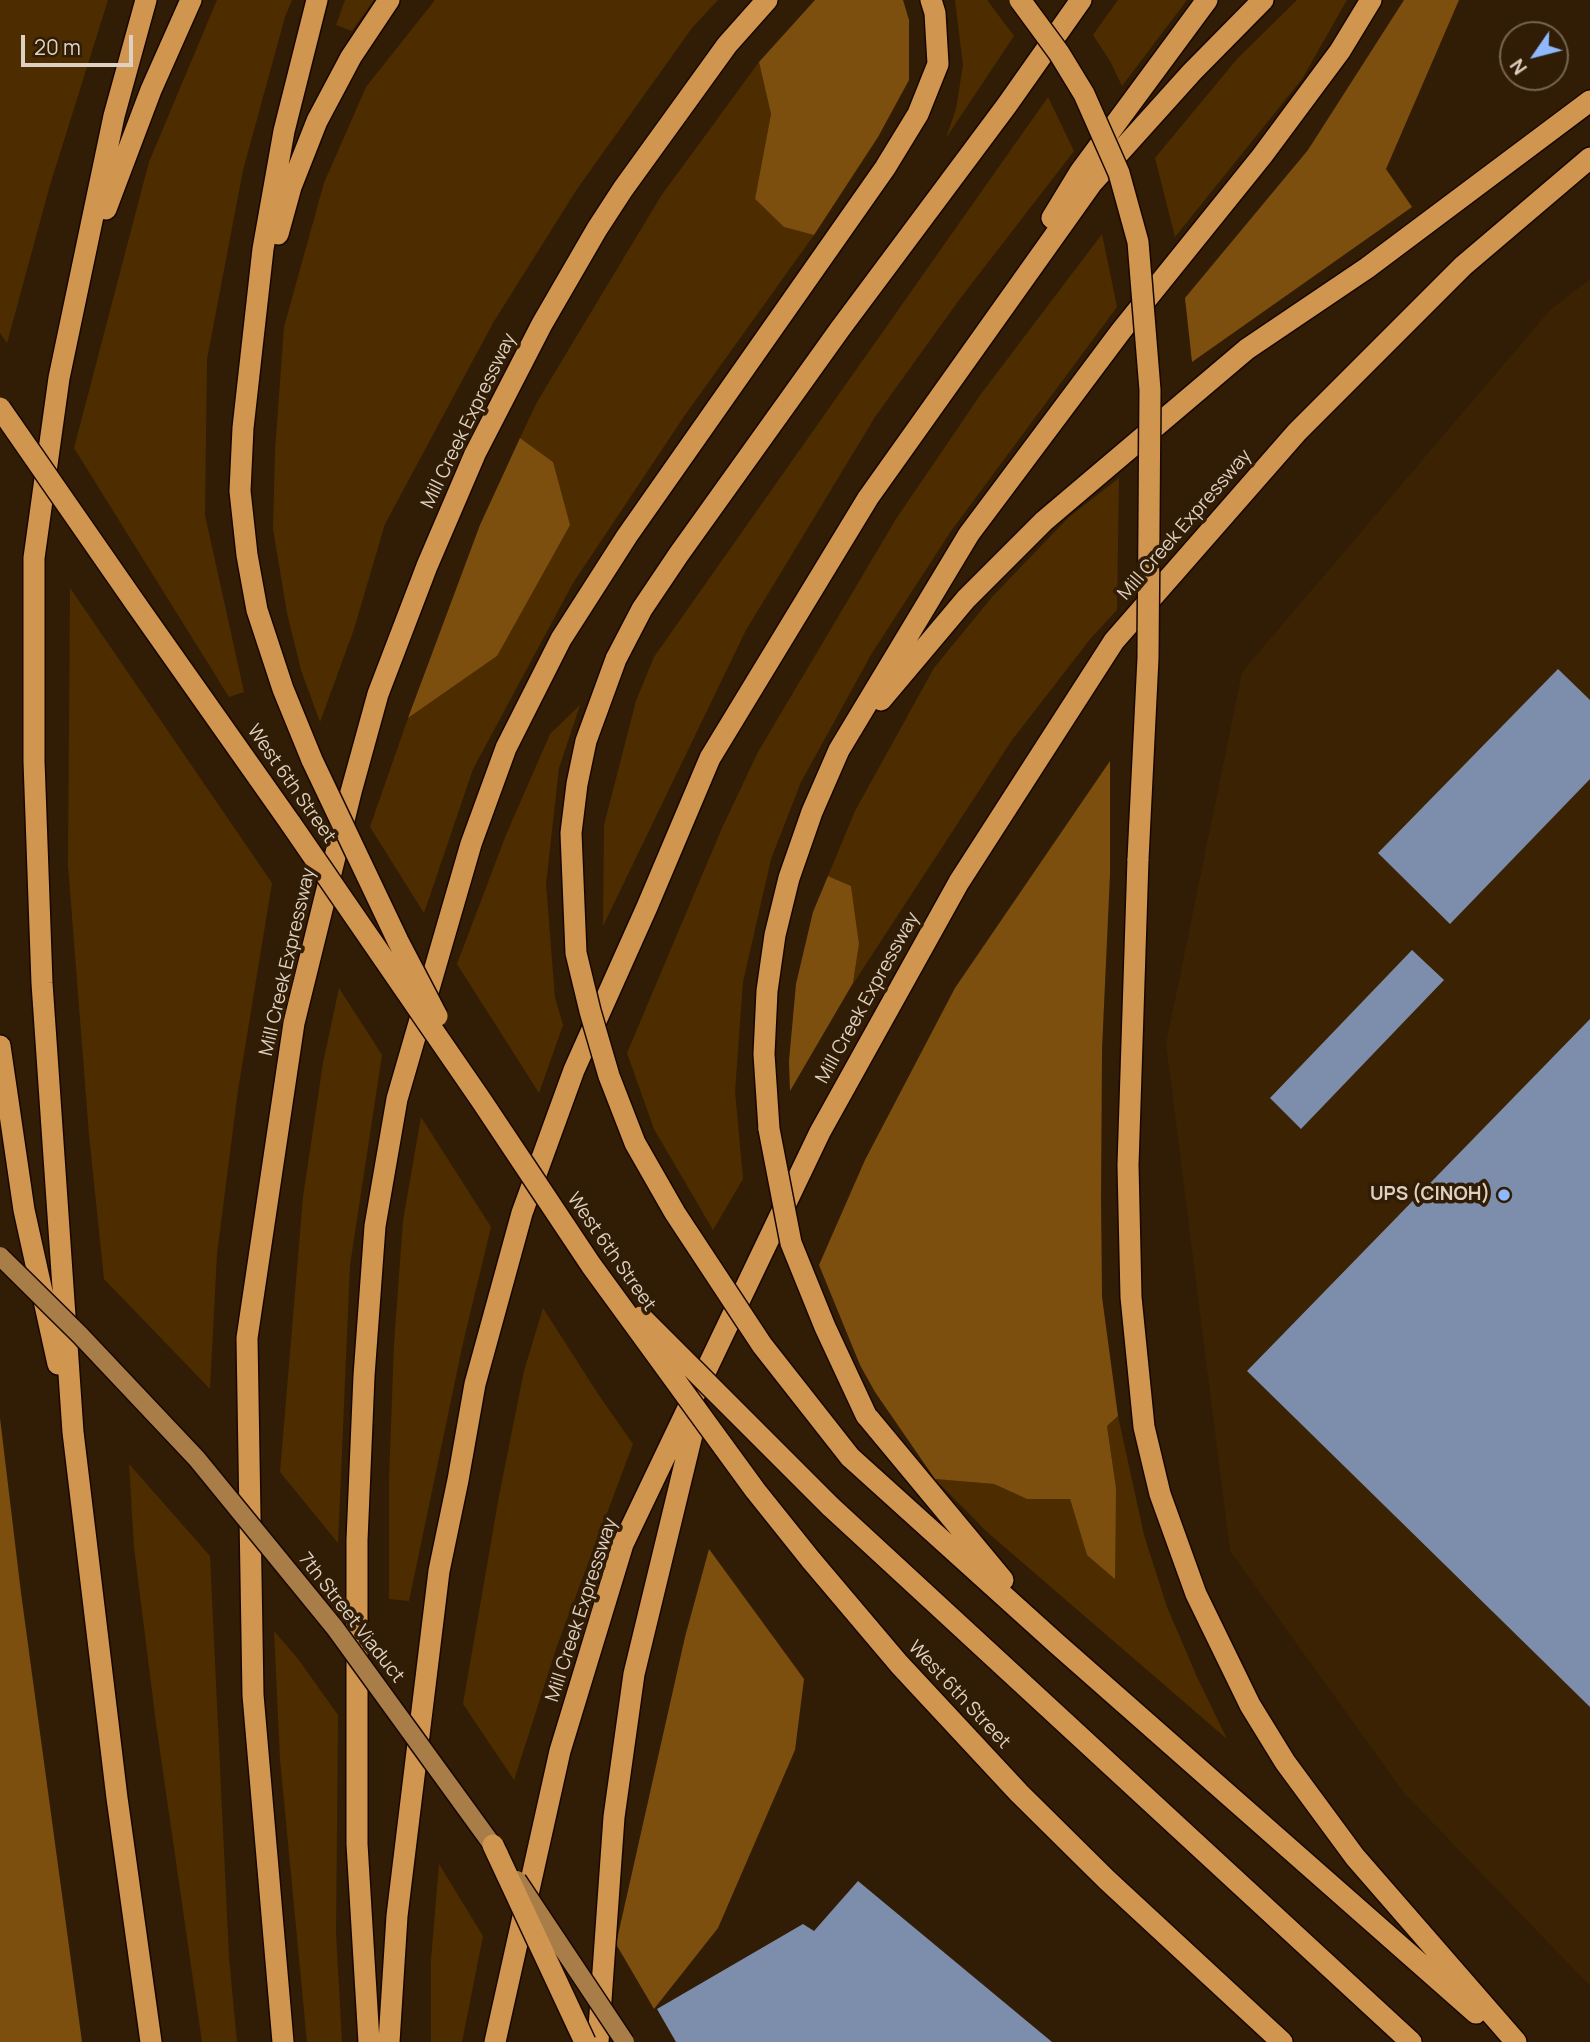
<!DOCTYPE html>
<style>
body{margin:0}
#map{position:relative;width:1590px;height:2042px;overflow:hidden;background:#311d05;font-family:Manrope,sans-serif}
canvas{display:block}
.north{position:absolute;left:1499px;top:21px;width:70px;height:70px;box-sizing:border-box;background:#311d05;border:2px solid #766551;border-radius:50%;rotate:235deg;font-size:19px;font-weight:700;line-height:28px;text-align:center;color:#ded1c3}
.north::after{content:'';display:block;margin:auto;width:24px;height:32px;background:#8fb8fd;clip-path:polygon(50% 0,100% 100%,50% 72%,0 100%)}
.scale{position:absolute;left:21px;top:35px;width:112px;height:32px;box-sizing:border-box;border:4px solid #ded1c3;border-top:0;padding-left:9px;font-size:21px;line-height:24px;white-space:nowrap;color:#ded1c3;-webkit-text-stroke:5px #311d05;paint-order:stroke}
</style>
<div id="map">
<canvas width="1590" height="2042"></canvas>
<div class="north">N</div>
<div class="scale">20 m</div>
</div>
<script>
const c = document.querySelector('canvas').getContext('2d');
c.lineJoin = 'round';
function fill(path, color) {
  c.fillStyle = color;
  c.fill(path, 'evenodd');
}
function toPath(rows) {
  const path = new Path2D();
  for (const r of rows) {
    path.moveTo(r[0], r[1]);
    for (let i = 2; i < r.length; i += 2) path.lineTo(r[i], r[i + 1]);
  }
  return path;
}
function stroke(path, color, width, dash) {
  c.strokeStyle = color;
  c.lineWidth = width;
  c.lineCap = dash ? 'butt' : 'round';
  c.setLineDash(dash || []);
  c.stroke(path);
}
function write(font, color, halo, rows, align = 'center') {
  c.font = font + ' Manrope,sans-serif';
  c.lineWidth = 7;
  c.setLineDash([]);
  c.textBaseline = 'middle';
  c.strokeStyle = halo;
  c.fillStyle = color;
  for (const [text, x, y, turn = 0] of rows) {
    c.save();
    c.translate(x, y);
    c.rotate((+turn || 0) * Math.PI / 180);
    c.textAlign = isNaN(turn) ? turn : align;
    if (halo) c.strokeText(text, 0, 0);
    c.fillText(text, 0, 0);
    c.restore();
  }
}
const built = toPath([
 [1590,279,1590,1986,1404,1793,1230,1551,1166,1044,1242,672,1550,310]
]);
const green = toPath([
 [0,0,108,0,50,185,7,343,0,333],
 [217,0,292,0,285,17,243,170,207,359,205,515,244,692,229,697,74,448,149,162],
 [345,0,374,0,352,31,336,25],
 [435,0,718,0,692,28,577,189,493,323,385,524,354,629,320,722,301,670,287,613,273,529,275,451,284,327,324,183,366,87],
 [955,0,987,0,1014,36,946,138,956,109,963,65],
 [1118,0,1187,0,1122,86,1110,61,1093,35],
 [1297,0,1347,0,1302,79,1175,237,1155,158,1237,59],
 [759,62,771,114,755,199,784,227,814,235,685,415,573,583,473,769,424,913,370,827,408,718,497,656,553,462,520,438,537,402,661,196],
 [1048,97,1074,151,959,300,875,417,777,579,746,630,603,926,604,825,636,701,654,657],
 [1102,234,1117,307,951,531,872,653,801,782,771,859,743,982,735,1091,743,1179,713,1230,654,1129,627,1053,722,828,758,752,896,519,981,394],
 [1119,478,1117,610,1091,638,1012,740,853,984,859,944,851,886,828,876,855,811,934,668,992,597,1069,517],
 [70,588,272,883,238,1090,217,1254,210,1389,104,1279,89,1135,68,865],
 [580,705,559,768,546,884,555,998,563,1025,539,1093,457,964,506,835,550,734],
 [339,988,382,1055,350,1265,338,1543,280,1472,303,1197,323,1063],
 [421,1117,491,1227,463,1343,409,1601,389,1599,389,1480,394,1344,403,1221],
 [543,1308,598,1394,633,1444,557,1646,514,1780,463,1704,499,1496,524,1371],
 [1118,1416,1144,1535,1167,1607,1197,1677,1227,1739,986,1531,935,1479,994,1484,1027,1499,1070,1499,1087,1555,1116,1488,1107,1426],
 [129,1464,210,1556,229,1958,237,2042,202,2042,156,1723,134,1547],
 [274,1631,298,1659,338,1715,336,1933,342,2042,307,2042,280,1759],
 [439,1864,483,1936,462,2042,431,2042,431,1960]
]);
const forest = toPath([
 [815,0,903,0,909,20,909,80,878,137,814,235,784,227,755,199,771,114,759,62],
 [1404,0,1459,0,1386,169,1412,207,1192,362,1185,298,1308,150],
 [520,438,553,462,570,525,497,656,408,718,480,525],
 [1110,761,1110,874,1102,1049,1101,1199,1102,1297,1118,1416,1107,1426,1116,1488,1115,1579,1087,1555,1070,1499,1027,1499,994,1484,935,1479,875,1392,860,1365,819,1265,865,1160,955,988],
 [828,876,851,886,859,944,853,983,790,1091,789,1061,796,984,813,912],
 [0,1418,21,1593,82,2042,0,2042],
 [709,1549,804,1679,795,1750,718,1928,654,2009,616,1944,685,1637]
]);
const building = toPath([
 [1558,669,1590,700,1590,779,1450,924,1378,853],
 [1412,950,1444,980,1301,1129,1270,1098],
 [1590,1019,1590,1707,1247,1371],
 [858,1881,1052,2042,676,2042,657,2009,803,1924,814,1931]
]);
const motorway = toPath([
 [146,0,114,116,59,378,34,558,34,761,42,983,73,1432,117,1798,151,2042],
 [106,209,151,90,191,0],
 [1052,218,1080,172,1207,0],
 [278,234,291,187,317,121,351,57,389,0],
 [136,604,291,824],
 [616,659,642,609,679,554,840,329,1007,105,1081,0],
 [881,700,966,599,1044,521,1247,349,1367,268,1590,101],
 [312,760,283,689,257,610,247,555,240,491,243,428,263,249,284,131,317,0],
 [1138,859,1128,1165,1131,1297,1144,1427,1160,1494,1196,1594,1250,1705,1285,1762,1355,1857,1516,2042],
 [0,1046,24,1210,58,1364],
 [769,1129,764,1054,767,991,775,935,789,878,812,812,839,750,969,534,1121,331,1262,156,1340,51,1371,0],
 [866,1415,1003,1580],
 [850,1457,1056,1643,1476,2013],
 [830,1506,1411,2042],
 [811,1560,899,1664,1019,1793,1107,1880,1282,2042],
 [283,2042,253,1695,247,1338,294,1023,351,792,378,694,427,566,475,454,542,324,597,229,623,189,727,45,767,0],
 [369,2042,357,1844,357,1540,364,1376,375,1226,397,1099,471,844,506,748,561,639,627,536,885,168,918,114,938,64,935,13,931,0],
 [389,2042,397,1916,439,1571,458,1480,475,1384,522,1213,574,1070,647,907,710,758,868,498,1092,183,1192,72,1263,0],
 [495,2042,560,1751,623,1544,820,1132,959,882,1114,641,1297,432,1463,266,1590,158],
 [598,2042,614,1817,634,1674,698,1410]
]);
const primaryBridge = toPath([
 [0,1256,80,1335,197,1459,335,1628,499,1854],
 [517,1880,625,2042]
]);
const motorwayBridge = toPath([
 [1020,0,1059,53,1084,94,1119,173,1138,242,1150,390,1148,658,1138,859],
 [0,408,136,604],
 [616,659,586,741,577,784,571,833,576,953,590,1011,609,1076,635,1143,675,1213,762,1345,850,1457],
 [312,760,398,941,437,1016],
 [291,824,481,1100,591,1265,755,1490,811,1560],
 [769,1129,791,1243,825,1327,866,1415],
 [641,1317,830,1506],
 [493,1845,585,2042]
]);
const markers = [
 [1504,1195,7,"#8fb8fd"]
];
const streetNames = [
 ["Mill Creek Expressway",469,421,-64],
 ["Mill Creek Expressway",1185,525,-49],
 ["West 6th Street",291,784,55],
 ["Mill Creek Expressway",288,962,-77],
 ["Mill Creek Expressway",868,998,-61],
 ["West 6th Street",611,1252,55],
 ["Mill Creek Expressway",582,1610,-72],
 ["7th Street Viaduct",351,1618,52],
 ["West 6th Street",959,1695,47]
];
const poiNames = [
 ["UPS (CINOH)",1490,1195]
];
fill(built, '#3a2202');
fill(green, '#4d2d00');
fill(forest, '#7d4f0e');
fill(building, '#7c8eab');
stroke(motorway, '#180700', 24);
stroke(motorway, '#d0954f', 21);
stroke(primaryBridge, '#180700', 21, []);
stroke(motorwayBridge, '#180700', 24, []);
stroke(primaryBridge, '#a97d48', 18);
stroke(motorwayBridge, '#d0954f', 21);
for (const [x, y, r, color] of markers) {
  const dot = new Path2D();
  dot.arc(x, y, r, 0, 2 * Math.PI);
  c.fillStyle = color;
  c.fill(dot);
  stroke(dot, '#311d05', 2.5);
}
write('19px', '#ded1c3', '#311d05', streetNames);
write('bold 19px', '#ded1c3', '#311d05', poiNames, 'right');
</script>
